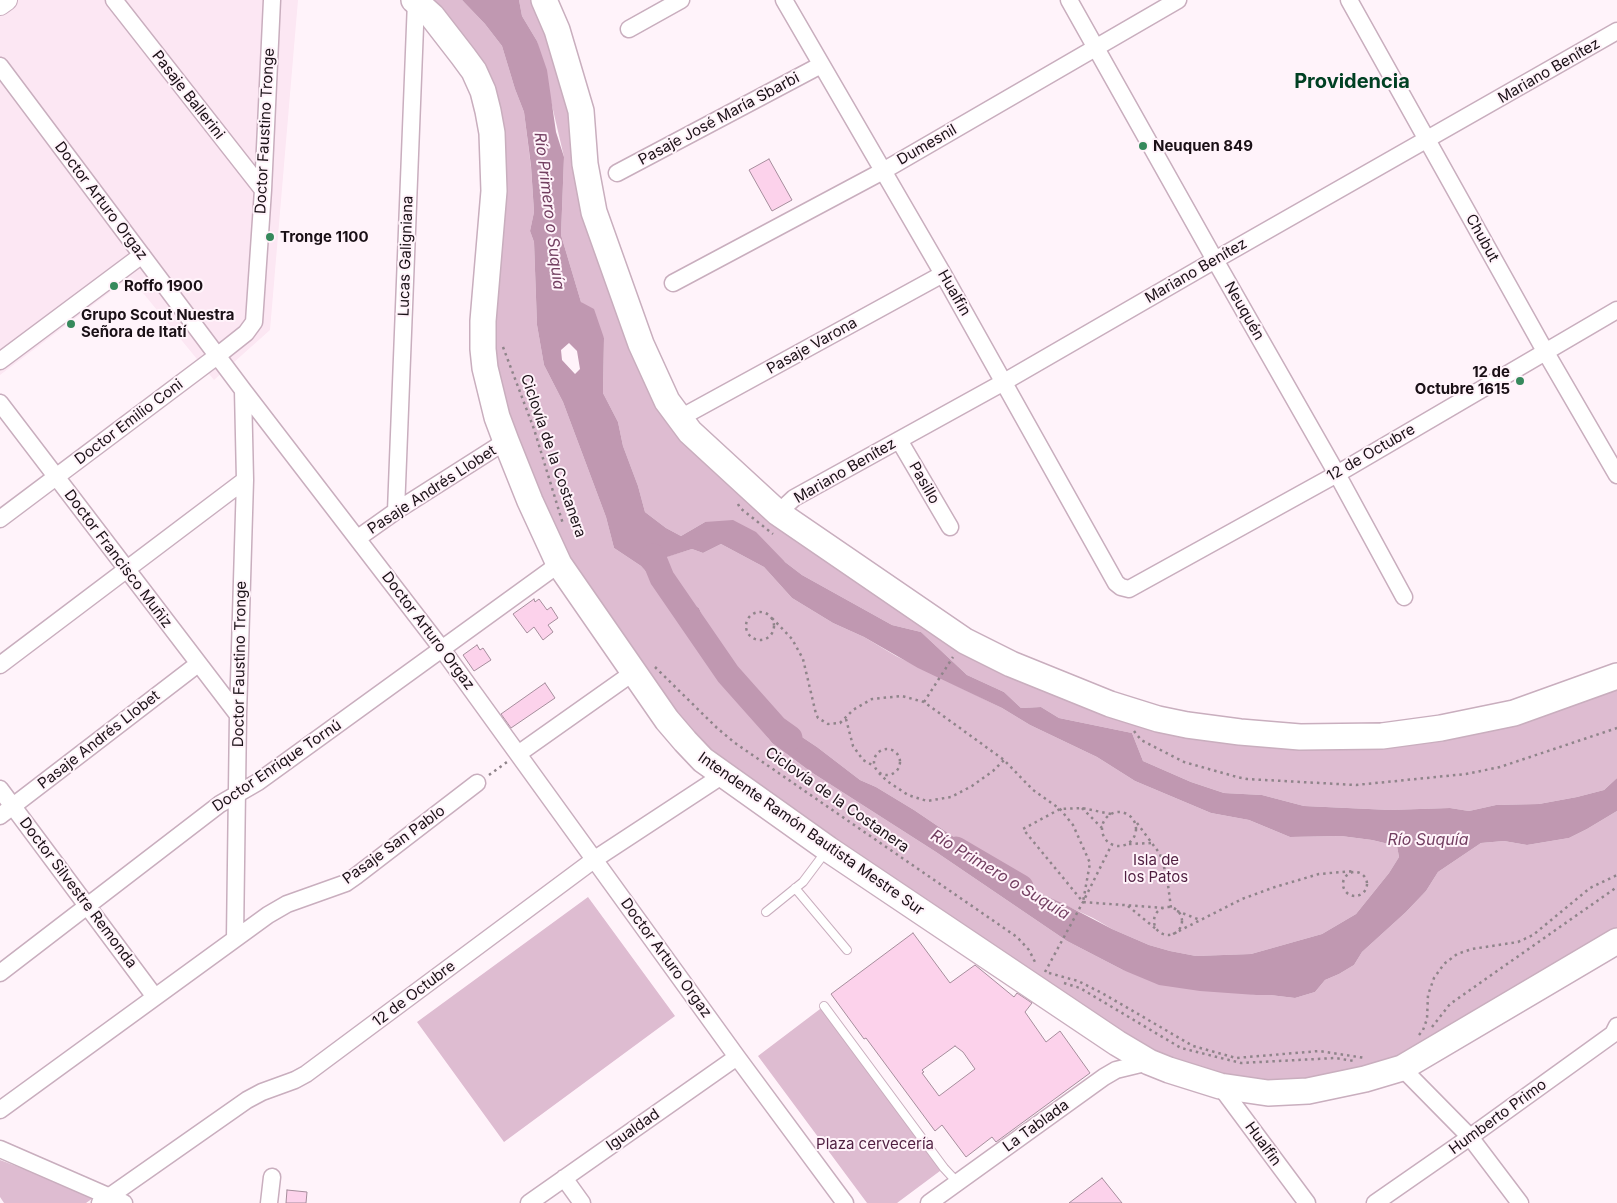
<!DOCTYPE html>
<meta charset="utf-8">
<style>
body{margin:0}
canvas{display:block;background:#fff3fa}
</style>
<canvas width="1617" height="1203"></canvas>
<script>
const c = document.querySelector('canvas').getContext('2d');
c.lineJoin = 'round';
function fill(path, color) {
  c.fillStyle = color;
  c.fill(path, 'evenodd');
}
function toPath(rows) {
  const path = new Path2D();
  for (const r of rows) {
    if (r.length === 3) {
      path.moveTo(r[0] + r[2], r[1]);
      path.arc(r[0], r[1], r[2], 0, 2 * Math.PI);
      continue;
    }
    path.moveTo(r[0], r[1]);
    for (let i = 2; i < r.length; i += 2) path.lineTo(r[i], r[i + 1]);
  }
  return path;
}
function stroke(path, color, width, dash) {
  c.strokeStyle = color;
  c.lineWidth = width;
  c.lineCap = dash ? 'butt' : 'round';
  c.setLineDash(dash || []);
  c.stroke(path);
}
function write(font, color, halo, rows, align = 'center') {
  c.font = font + ' Inter,sans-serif';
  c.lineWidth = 4;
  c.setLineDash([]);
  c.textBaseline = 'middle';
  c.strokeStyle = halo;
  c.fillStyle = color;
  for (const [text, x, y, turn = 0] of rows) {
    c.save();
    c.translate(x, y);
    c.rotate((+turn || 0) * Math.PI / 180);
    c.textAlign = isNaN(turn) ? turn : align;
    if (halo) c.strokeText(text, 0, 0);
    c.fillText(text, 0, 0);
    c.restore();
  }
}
const built = toPath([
 [0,0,298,0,270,330,214,380,130,277,0,375]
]);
const green = toPath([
 [414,0,462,0,485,24,502,46,515,89,524,112,531,167,534,212,530,231,534,242,537,325,544,365,563,402,606,517,614,548,641,566,650,576,669,608,692,635,712,670,755,721,772,743,811,772,936,852,1067,941,1123,970,1256,995,1270,995,1295,998,1315,992,1325,980,1339,974,1354,965,1362,952,1406,912,1426,891,1438,872,1481,843,1504,841,1527,845,1569,838,1587,829,1617,811,1617,941,1402,1068,1308,1091,1169,1070,723,775,568,579,497,417,488,111],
 [519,0,544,0,587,183,690,432,965,641,1133,712,1382,736,1617,676,1617,778,1604,790,1577,797,1539,804,1496,805,1469,811,1450,808,1390,810,1304,806,1262,795,1224,793,1191,782,1143,761,1132,733,1059,718,1041,707,1021,708,1004,692,967,675,921,632,892,625,802,575,785,562,705,522,681,536,666,528,645,512,638,486,623,446,618,422,603,393,604,338,581,302,561,235,564,157,537,41,522,16],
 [721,544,764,567,792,598,833,623,864,637,896,656,1002,708,1030,725,1097,757,1135,781,1211,813,1249,820,1290,837,1341,836,1372,840,1397,846,1399,857,1389,873,1356,914,1322,934,1251,954,1196,956,1170,951,1149,945,1112,929,1093,918,1030,889,1019,880,1008,866,986,870,985,858,914,810,876,787,860,780,817,747,784,725,766,717,748,702,734,684,718,654,699,608,669,591,665,575,666,557,692,549,703,553],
 [588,897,675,1016,504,1142,417,1022],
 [824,1006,944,1168,897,1203,867,1203,758,1056],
 [0,1160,96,1196,86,1203,4,1203,0,1197]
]);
const water = toPath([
 [462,0,519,0,522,16,537,41,547,70,556,132,564,157,561,235,581,302,594,309,604,338,603,393,618,422,623,446,638,486,645,512,666,528,681,536,705,522,733,520,756,532,785,562,802,575,892,625,921,632,967,675,1004,692,1021,708,1041,707,1059,718,1132,733,1143,761,1191,782,1224,793,1262,795,1304,806,1390,810,1450,808,1469,811,1496,805,1539,804,1577,797,1604,790,1617,778,1617,811,1587,829,1569,838,1527,845,1504,841,1481,843,1438,872,1426,891,1406,912,1362,952,1354,965,1339,974,1325,980,1315,992,1295,998,1270,995,1256,995,1200,991,1159,985,1123,970,1067,941,936,852,811,772,772,743,755,721,712,670,692,635,669,608,650,576,641,566,614,548,606,517,563,402,544,365,537,325,534,242,530,231,534,212,531,166,524,112,515,89,502,46,485,24],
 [569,343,577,351,580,369,575,374,562,360,561,350],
 [721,544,764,567,792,598,833,623,864,637,918,668,1002,708,1030,725,1097,757,1135,781,1211,813,1249,820,1290,837,1341,836,1372,840,1397,846,1399,857,1389,873,1356,914,1322,934,1251,954,1196,956,1170,951,1149,945,1112,929,1064,904,1030,889,1019,880,1008,866,986,870,985,858,914,810,876,787,860,780,817,747,784,725,766,717,748,702,734,684,718,654,699,608,669,591,665,575,667,557,692,549,703,553]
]);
const river = toPath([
 [653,556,662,578,728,674,776,728,790,738],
 [956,849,1021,887]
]);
const building = toPath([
 [769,159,792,200,772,211,749,170,769,159],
 [534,599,535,602,539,599,547,610,551,607,558,618,548,625,553,632,543,640,534,627,527,633,513,614,534,599],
 [477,645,480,650,483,648,491,660,474,671,463,655,477,645],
 [545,683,555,698,511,728,501,714,545,683],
 [913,933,950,983,975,965,1014,997,1017,993,1032,1003,1025,1012,1046,1042,1060,1031,1090,1073,996,1142,992,1137,966,1157,942,1125,935,1131,866,1038,864,1039,831,994,913,933],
 [955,1046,963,1052,975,1069,939,1096,922,1073,924,1072,922,1070,955,1046],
 [1102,1178,1122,1203,1069,1203,1102,1178],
 [287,1190,307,1192,306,1203,286,1203,287,1190]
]);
const path = toPath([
 [503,347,534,429,563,524],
 [738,504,740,508,773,534],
 [760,626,14],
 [772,618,792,639,803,659,816,714,818,718,828,724,840,723,853,710,872,699,902,696,924,702,1004,760,1033,790,1060,809,1073,825,1090,863,1083,902],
 [655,667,717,728,735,743,1017,937,1029,950,1036,964],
 [924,702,953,657],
 [846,719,853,746,863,760,874,766],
 [1134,731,1141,740,1184,762,1237,777,1247,779,1356,785,1466,774,1500,767,1617,728],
 [887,762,13],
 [879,773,887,781,908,795,927,801,951,797,972,786,993,771,1004,760],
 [489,775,507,762],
 [1082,808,1102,828],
 [1119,829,17],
 [1111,814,1082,808,1060,809,1023,829,1083,902,1164,908],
 [1137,823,1160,854,1167,877,1171,908],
 [1129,844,1152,843],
 [1355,884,12],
 [1128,906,1156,929],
 [1168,921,14],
 [1177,911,1200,920],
 [1173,934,1242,899,1275,887,1319,874,1354,871],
 [1045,972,1083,902,1112,844],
 [1049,973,1078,981,1102,993,1193,1046,1236,1058,1319,1051,1365,1058],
 [1064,983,1080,988,1181,1048,1241,1063,1335,1058,1354,1061],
 [1432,1027,1450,1004,1617,887],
 [1419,1035,1423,1030,1427,1019,1428,995,1434,978,1444,964,1457,954,1472,949,1518,942,1533,935,1590,888,1617,875]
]);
const service = toPath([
 [795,888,847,950],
 [766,912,803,882,827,850],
 [824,1006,944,1168,957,1182]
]);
const minor = toPath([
 [114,0,263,190],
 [784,0,943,274,1116,583,1121,587,1129,589,1337,474,1617,310],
 [1069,0,1215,260,1337,474,1404,597],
 [1349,0,1545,351,1617,475],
 [629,29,681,0],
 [0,66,243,390,442,649,737,1057,845,1203],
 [617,173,821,65],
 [673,283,883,171,1178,0],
 [0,361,142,255],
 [0,403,238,715],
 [680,418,943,274],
 [899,440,950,527],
 [396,511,416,1],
 [778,513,794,498,1004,382,1215,260,1617,31],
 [0,519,217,356,246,333,254,322,263,190,272,0],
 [358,538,396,511,506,441],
 [0,665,245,480],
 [518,754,634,672],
 [0,789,155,997],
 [0,816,198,664],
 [235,938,238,715,245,480,243,390],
 [0,973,220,804,258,782,559,564],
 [1402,1068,1470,1137,1520,1203],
 [1220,1086,1307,1203],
 [0,1110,268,915,287,904,346,883,356,876,477,783],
 [0,1149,124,1203],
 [564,1178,582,1203],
 [100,1203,247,1100,262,1092,295,1080,306,1074,595,859,723,775],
 [269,1203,272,1177],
 [529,1203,737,1057],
 [929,1203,1104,1077,1116,1070,1149,1062],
 [1375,1203,1470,1137,1613,1034,1617,1026]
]);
const tertiary = toPath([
 [0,5,7,0]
]);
const primary = toPath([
 [414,0,432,16,463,56,474,71,483,91,488,111,492,133,494,191,483,321,483,349,485,368,497,417,506,441,530,501,559,564,667,720,685,741,703,760,828,849,1117,1043,1149,1062,1169,1070,1220,1086,1268,1093,1308,1091,1365,1079,1402,1068,1617,941],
 [544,0,557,30,581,111,585,164,594,212,641,344,667,401,690,432,778,513,965,641,1011,664,1110,704,1158,719,1187,725,1240,732,1300,737,1382,736,1441,728,1514,713,1617,676]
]);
const markers = [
 [1143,146,5,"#36895c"],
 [270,237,5,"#36895c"],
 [114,286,5,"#36895c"],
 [71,324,5,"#36895c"],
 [1520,381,5,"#36895c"]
];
const streetNames = [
 ["Mariano Benítez",1549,71,-30],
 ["Pasaje Ballerini",188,95,52],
 ["Pasaje José María Sbarbi",719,119,-28],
 ["Doctor Faustino Tronge",265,131,-87],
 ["Dumesnil",927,145,-30],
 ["Doctor Arturo Orgaz",101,201,53],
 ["Chubut",1482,238,61],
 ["Lucas Galigniana",406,256,-88],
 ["Mariano Benítez",1196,271,-30],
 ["Hualfin",954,293,60],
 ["Neuquén",1244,311,60],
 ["Pasaje Varona",812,346,-29],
 ["Doctor Emilio Coni",129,422,-37],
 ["12 de Octubre",1371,453,-30],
 ["Ciclovía de la Costanera",553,456,71],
 ["Mariano Benítez",845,471,-30],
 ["Pasillo",924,483,60],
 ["Pasaje Andrés Llobet",432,490,-33],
 ["Doctor Francisco Muñiz",118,559,53],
 ["Doctor Arturo Orgaz",428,631,53],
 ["Doctor Faustino Tronge",240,664,-89],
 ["Pasaje Andrés Llobet",99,740,-38],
 ["Doctor Enrique Tornú",277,766,-34],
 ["Ciclovía de la Costanera",837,800,35],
 ["Intendente Ramón Bautista Mestre Sur",811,834,35],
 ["Pasaje San Pablo",394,845,-36],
 ["Doctor Silvestre Remonda",78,893,53],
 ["Doctor Arturo Orgaz",666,958,54],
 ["12 de Octubre",414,994,-37],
 ["Humberto Primo",1498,1117,-36],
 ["La Tablada",1036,1126,-36],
 ["Igualdad",633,1130,-35],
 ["Hualfin",1263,1144,54]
];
const poiNames = [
 ["Neuquen 849",1153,146],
 ["Tronge 1100",280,237],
 ["Roffo 1900",124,286],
 ["Grupo Scout Nuestra",81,315],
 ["Señora de Itatí",81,332],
 ["12 de",1510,372,"right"],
 ["Octubre 1615",1510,389,"right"]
];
const parkNames = [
 ["Isla de",1156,860],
 ["los Patos",1156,877],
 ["Plaza cervecería",875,1144]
];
const waterNames = [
 ["Río Primero o Suquía",549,211,83],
 ["Río Suquía",1428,840],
 ["Río Primero o Suquía",1000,875,31]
];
const districtNames = [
 ["Providencia",1352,82]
];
fill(built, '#fce7f3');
fill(green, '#debcd1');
fill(water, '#c098b1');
stroke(river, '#c098b1', 25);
fill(building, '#fcd2eb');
stroke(building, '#a68d9c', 1);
stroke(service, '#c9aebe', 10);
stroke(minor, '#c9aebe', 19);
stroke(tertiary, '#c9aebe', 22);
stroke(primary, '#c9aebe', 28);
stroke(path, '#8f848a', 2.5, [2.5, 4]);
stroke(service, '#fff', 8);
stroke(minor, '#fff', 16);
stroke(tertiary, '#fff', 20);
stroke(primary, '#fff', 25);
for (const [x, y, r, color] of markers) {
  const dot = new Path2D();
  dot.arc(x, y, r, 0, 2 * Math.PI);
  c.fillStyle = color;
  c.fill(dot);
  stroke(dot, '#fff3fa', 2);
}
write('15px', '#1a1016', '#fff3fa', streetNames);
write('bold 15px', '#1a1016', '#fff3fa', poiNames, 'left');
write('15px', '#4f1e40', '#fff3fa', parkNames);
write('italic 16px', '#733f61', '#fff3fa', waterNames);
write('bold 20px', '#004023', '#fff3fa', districtNames);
</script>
